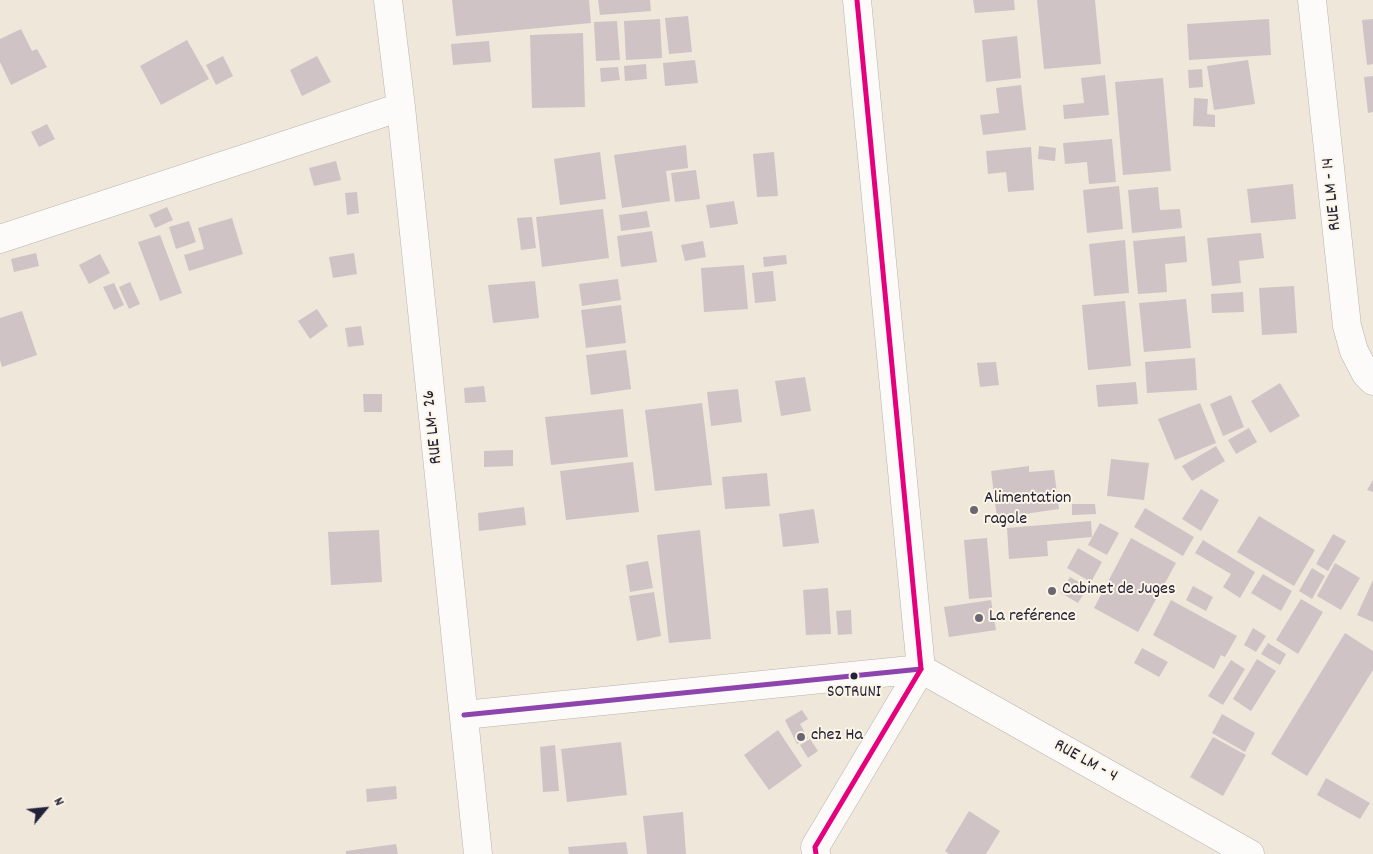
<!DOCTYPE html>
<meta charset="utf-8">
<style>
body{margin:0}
#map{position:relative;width:1373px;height:854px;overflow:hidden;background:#efe7da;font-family:Dekko,sans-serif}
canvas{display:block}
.north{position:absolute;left:20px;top:784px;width:50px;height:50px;-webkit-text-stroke:4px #fcf5e5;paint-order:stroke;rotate:62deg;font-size:14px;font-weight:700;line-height:20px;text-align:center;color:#22223b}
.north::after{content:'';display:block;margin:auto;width:18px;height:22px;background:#22223b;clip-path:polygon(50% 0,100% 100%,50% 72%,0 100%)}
</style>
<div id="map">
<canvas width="1373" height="854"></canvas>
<div class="north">N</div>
</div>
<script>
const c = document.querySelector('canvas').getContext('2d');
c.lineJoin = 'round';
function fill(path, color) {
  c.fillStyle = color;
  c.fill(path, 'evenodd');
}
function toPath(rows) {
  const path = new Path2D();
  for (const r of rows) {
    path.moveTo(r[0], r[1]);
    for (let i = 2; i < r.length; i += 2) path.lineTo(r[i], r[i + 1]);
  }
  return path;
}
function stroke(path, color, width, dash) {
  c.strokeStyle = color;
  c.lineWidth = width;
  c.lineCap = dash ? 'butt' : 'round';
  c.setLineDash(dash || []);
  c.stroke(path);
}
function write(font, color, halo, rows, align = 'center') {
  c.font = font + ' Dekko,sans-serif';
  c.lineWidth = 4;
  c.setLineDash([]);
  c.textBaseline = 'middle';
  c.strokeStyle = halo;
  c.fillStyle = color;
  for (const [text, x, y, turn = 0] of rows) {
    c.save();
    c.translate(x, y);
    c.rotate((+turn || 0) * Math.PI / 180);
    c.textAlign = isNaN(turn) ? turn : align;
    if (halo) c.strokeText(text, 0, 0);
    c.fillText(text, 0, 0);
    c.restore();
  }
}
const building = toPath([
 [452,0,589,0,591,23,456,36],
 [598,0,650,0,651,11,600,15],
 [973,0,1014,0,1015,10,975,13],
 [1037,0,1095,0,1101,64,1044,69],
 [688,16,692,52,669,54,665,18],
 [660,19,662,58,626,60,624,21],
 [1269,19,1271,55,1189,60,1187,24],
 [1373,19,1373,64,1367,65,1362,20],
 [617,21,620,60,596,61,594,22],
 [21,29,32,51,37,49,47,67,11,85,0,62,0,39],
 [583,33,585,107,532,108,530,35],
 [1017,36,1021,78,986,82,982,40],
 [187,40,209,79,161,105,140,66],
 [489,41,491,62,453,65,451,44],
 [223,56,233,76,216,85,206,65],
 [317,56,331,82,302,96,290,70],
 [695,60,698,83,665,86,663,63],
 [1248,60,1255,104,1214,110,1207,66],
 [646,64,647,79,625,81,624,66],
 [618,67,620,80,601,82,600,68],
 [1202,69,1203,87,1189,88,1188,70],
 [1105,75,1109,115,1064,119,1063,105,1084,103,1081,78],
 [1373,76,1373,112,1368,113,1364,77],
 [1163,78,1171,171,1123,175,1115,82],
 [1021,85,1026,130,983,135,980,115,999,113,996,88],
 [1194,98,1208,99,1207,114,1215,115,1215,127,1193,126],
 [47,124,55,139,39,147,31,132],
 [1112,139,1116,182,1089,184,1087,162,1065,164,1063,143],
 [686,145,688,168,666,171,670,201,622,208,614,155],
 [1039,146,1056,148,1055,161,1038,159],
 [1031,147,1034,190,1008,192,1006,172,988,174,986,151],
 [600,152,606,199,560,205,554,159],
 [774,152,778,196,757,197,753,154],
 [336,161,341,180,314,186,309,168],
 [696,170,700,199,675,202,671,173],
 [1293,184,1296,219,1251,223,1247,189],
 [1119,186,1123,229,1087,233,1083,190],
 [1158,187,1160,210,1180,209,1182,228,1132,233,1128,190],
 [357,192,359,213,347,215,345,193],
 [734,201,738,224,710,228,706,205],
 [167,207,173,220,155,228,149,215],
 [603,209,609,258,542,267,536,217],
 [647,211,650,227,621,231,619,215],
 [532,217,536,248,521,250,517,218],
 [232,218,243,254,189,271,184,255,204,249,198,228],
 [189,221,196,242,176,249,169,227],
 [652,231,657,262,621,267,617,236],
 [1261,233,1264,258,1239,261,1241,283,1212,286,1207,238],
 [160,235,182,293,160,301,138,242],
 [1185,236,1187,262,1165,264,1167,292,1138,294,1133,241],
 [1125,240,1129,293,1094,296,1089,244],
 [703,241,706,257,685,261,681,245],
 [36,253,39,266,14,272,11,259],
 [354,253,357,274,333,278,329,257],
 [100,254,110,273,89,284,79,265],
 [786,255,787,264,764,267,763,257],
 [744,265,748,309,704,312,701,268],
 [773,271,776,301,755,303,752,273],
 [618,279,621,300,582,306,579,284],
 [535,281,539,318,493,323,488,285],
 [130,282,140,304,129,309,119,287],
 [114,283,124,305,114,310,103,287],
 [1294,286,1297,333,1262,335,1259,288],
 [1243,292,1244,312,1212,313,1211,294],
 [1186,299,1191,348,1144,352,1139,303],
 [1125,301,1131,366,1088,370,1082,305],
 [621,305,626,343,586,348,581,310],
 [317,309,328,326,310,339,298,321],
 [22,311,37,355,2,367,0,360,0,318],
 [361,326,364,345,348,347,345,328],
 [626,350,631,389,591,395,586,355],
 [1195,358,1197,390,1147,393,1145,362],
 [996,362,999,385,980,387,977,363],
 [805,377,811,411,781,416,775,381],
 [1136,382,1138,404,1098,407,1096,385],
 [1280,383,1300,416,1270,433,1251,401],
 [484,386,486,402,465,403,464,388],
 [738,389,742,422,711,426,707,392],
 [363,394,382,394,382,412,364,412],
 [1231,395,1244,427,1223,436,1210,404],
 [702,403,712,485,655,491,645,410],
 [1200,403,1216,443,1175,460,1158,419],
 [623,409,628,457,551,465,545,417],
 [1249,428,1257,442,1236,454,1228,440],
 [1216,446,1225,461,1192,481,1182,466],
 [513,450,513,466,484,467,484,451],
 [1111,459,1149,463,1144,500,1107,496],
 [633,462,639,512,566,520,560,471],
 [1029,466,1029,472,1054,470,1059,509,997,518,991,471],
 [767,473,770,506,725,509,722,477],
 [1373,480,1373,492,1367,490],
 [1201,489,1219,500,1201,531,1182,519],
 [1072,504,1095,504,1096,514,1072,515],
 [524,507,526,525,479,531,478,513],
 [1145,508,1194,537,1183,556,1134,527],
 [814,509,819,543,783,547,779,514],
 [1259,516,1315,550,1294,586,1237,552],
 [1091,521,1092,537,1047,541,1048,556,1009,559,1007,528],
 [1100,523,1119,533,1107,555,1088,545],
 [379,530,382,582,331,585,328,532],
 [700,530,711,639,669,643,657,535],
 [1333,534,1346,541,1328,571,1316,564],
 [987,538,992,597,969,599,964,540],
 [1131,538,1176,563,1138,632,1094,608],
 [1203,540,1255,572,1240,598,1223,587,1231,574,1195,553],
 [1078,548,1102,562,1091,582,1067,568],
 [648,561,653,588,630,592,626,565],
 [1335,563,1360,578,1341,610,1317,596],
 [1312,568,1325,576,1312,599,1299,591],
 [1263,574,1292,591,1281,611,1251,593],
 [1070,577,1088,587,1078,603,1061,593],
 [1373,580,1373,622,1357,615],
 [1193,586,1213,597,1206,611,1186,600],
 [828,588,831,634,806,635,803,590],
 [654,592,661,636,637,641,629,596],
 [1301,599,1323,612,1298,654,1276,640],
 [991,600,996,630,949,637,944,607],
 [1171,600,1237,636,1225,657,1221,655,1214,669,1153,635],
 [851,610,852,634,838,635,836,611],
 [1253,628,1266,636,1256,652,1244,645],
 [1345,633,1373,651,1373,670,1307,776,1271,754],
 [1268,643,1286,654,1280,665,1261,654],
 [1142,648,1168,662,1159,677,1134,663],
 [1257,659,1276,671,1251,711,1233,699],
 [1231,660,1245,669,1223,705,1208,696],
 [802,710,808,719,800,724,808,738,797,744,785,720],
 [1222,714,1255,733,1245,752,1212,733],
 [778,730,802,766,769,790,744,755],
 [1213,737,1246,755,1223,796,1190,777],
 [810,739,818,751,808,758,800,745],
 [621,742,627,795,567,802,561,749],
 [555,745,559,791,543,792,540,747],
 [1326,778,1370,803,1360,819,1317,795],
 [396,786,397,799,367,802,366,789],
 [969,811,1000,831,986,854,949,854,945,851],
 [683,812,686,854,647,854,643,816],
 [626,842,628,854,569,854,568,847],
 [396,844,398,854,346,854,346,851]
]);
const street = toPath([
 [388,0,401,107,478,854],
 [1312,0,1347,326,1354,351,1366,374,1373,381],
 [0,239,401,107],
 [921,669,1250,854],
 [464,715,921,669],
 [816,854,815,847,921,669,857,0]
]);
const bus1 = toPath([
 [464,715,921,669]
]);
const bus2 = toPath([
 [816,854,815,847,921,669,857,0]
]);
const markers = [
 [974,510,5,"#6a6773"],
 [1052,591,5,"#6a6773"],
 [979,618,5,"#6a6773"],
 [854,676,4.5,"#22223b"],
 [801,737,5,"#6a6773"]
];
const busNames = [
 ["SOTRUNI",854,694]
];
const streetNames = [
 ["RUE LM - 14",1333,194,-96],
 ["RUE LM- 26",434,427,-96],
 ["RUE LM - 4",1085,762,29]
];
const poiNames = [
 ["Alimentation",984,500],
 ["ragole",984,521],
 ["Cabinet de Juges",1062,591],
 ["La reférence",989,618],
 ["chez Ha",811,737]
];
fill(building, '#d0c3c6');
stroke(street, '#b7b3ad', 29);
stroke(street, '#fdfbf9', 28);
stroke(bus1, '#8e44ad', 5);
stroke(bus2, '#e5007d', 5);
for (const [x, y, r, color] of markers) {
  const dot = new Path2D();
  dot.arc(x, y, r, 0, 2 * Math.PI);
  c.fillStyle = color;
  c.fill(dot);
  stroke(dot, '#fcf5e5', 2);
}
write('17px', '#22223b', '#fcf5e5', busNames);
write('18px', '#22223b', '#fcf5e5', streetNames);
write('18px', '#22223b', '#fcf5e5', poiNames, 'left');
</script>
